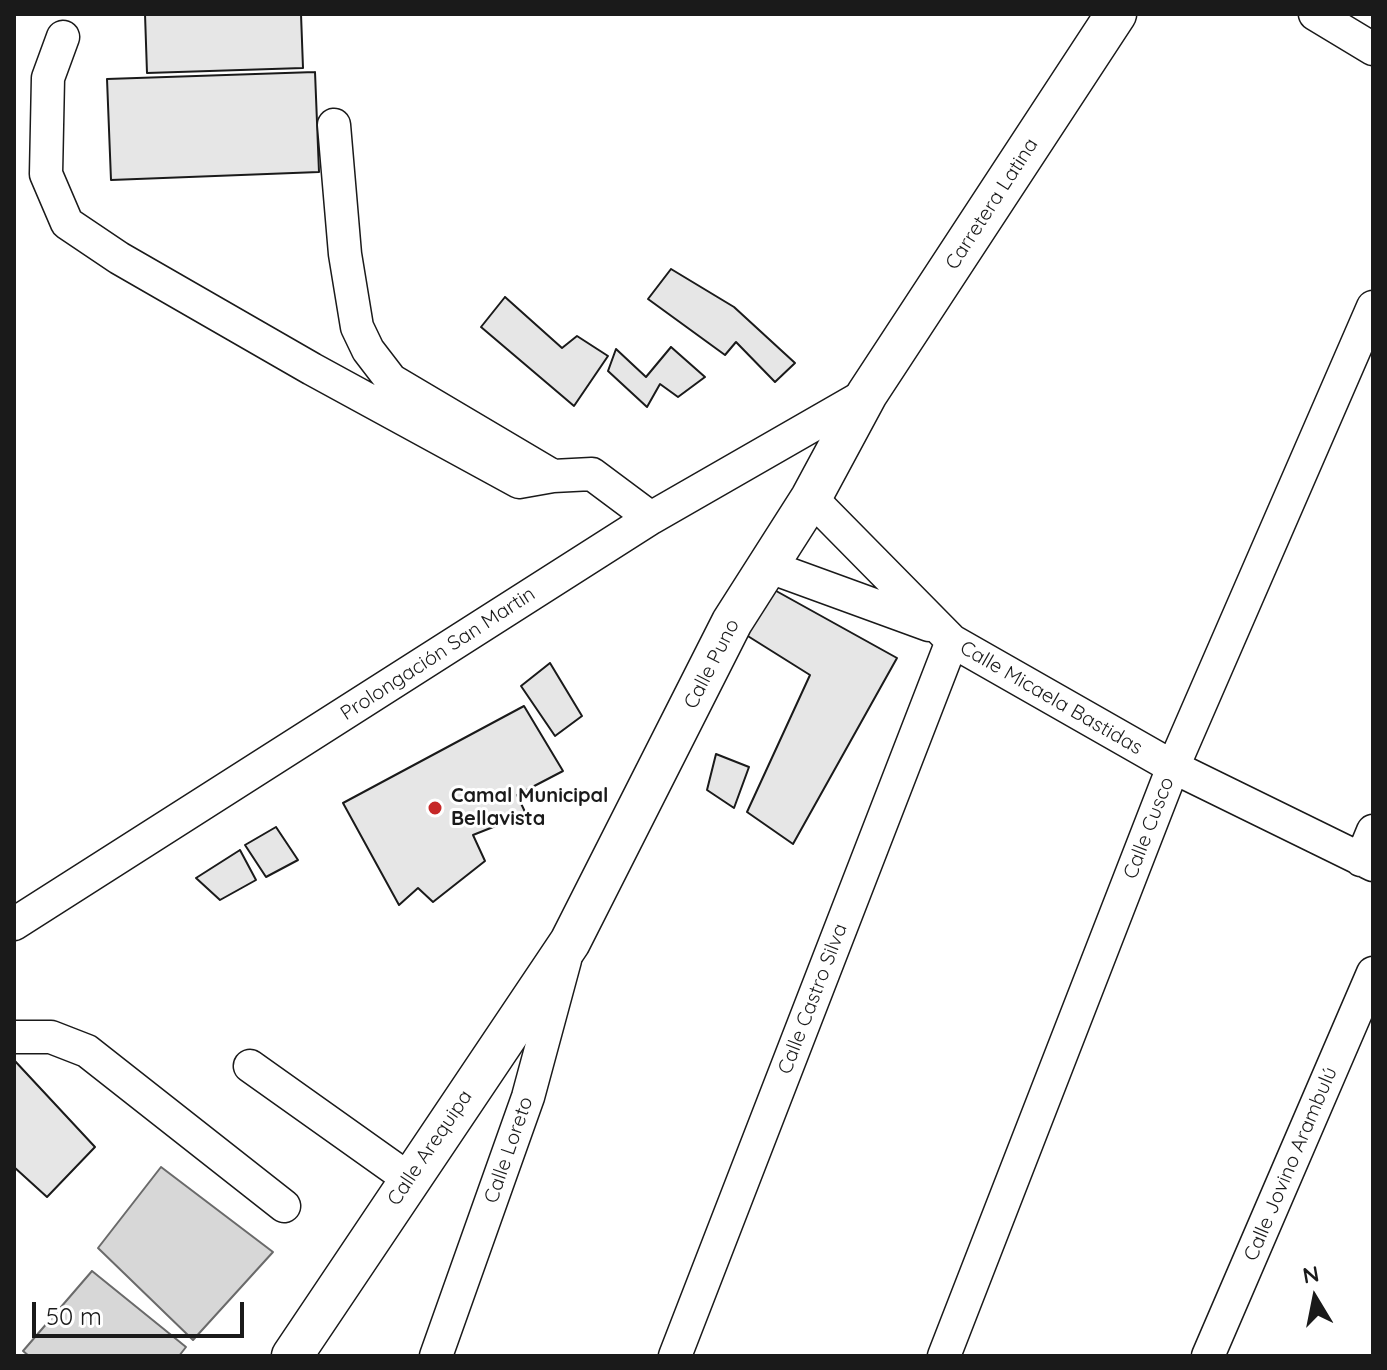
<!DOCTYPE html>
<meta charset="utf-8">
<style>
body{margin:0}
#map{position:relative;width:1387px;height:1370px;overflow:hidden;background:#fff;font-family:Quicksand,sans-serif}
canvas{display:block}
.frame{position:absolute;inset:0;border:16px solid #1a1a1a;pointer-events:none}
.north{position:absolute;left:1275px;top:1258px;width:80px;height:80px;-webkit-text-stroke:6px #fff;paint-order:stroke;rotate:350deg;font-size:22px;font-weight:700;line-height:32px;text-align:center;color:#1a1a1a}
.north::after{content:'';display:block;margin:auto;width:28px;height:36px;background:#1a1a1a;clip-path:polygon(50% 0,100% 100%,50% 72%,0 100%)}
.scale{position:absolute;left:32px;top:1302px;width:212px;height:36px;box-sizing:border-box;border:4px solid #1a1a1a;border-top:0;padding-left:10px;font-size:24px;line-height:28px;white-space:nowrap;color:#1a1a1a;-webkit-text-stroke:6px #fff;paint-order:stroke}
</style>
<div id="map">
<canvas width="1387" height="1370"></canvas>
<div class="frame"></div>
<div class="north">N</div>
<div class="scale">50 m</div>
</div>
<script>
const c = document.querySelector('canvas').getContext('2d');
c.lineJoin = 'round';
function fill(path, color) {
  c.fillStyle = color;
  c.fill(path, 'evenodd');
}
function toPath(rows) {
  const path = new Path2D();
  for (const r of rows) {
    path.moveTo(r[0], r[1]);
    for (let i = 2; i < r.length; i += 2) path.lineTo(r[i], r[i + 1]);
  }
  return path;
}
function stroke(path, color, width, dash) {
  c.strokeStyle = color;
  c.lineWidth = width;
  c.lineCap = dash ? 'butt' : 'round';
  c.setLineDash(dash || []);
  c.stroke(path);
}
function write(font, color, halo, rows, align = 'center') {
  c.font = font + ' Quicksand,sans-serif';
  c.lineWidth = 6;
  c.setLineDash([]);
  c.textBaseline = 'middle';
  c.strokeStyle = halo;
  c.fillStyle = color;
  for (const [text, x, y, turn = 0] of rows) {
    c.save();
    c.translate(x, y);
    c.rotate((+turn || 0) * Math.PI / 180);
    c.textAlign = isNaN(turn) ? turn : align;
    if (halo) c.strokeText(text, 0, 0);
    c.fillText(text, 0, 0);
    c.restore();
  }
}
const water = toPath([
 [161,1167,273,1252,193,1340,98,1248,161,1167],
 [92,1271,186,1347,179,1356,29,1356,23,1351,92,1271]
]);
const building = toPath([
 [145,14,301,14,303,68,147,73,145,14],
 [315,72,319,172,111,180,107,79,315,72],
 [671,269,734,307,795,363,775,382,736,342,725,355,648,299,671,269],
 [505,297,562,348,577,336,608,356,574,406,481,327,505,297],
 [671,347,705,377,678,397,660,384,647,407,608,371,616,349,646,377,671,347],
 [769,587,897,658,793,844,747,812,810,675,735,628,769,587],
 [550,663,582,716,555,736,521,686,550,663],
 [524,706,563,771,517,795,526,814,473,835,485,861,433,902,418,888,399,905,343,803,524,706],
 [716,754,749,767,734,808,707,790,716,754],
 [276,827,298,860,266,877,245,845,276,827],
 [240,850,256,880,220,900,196,878,240,850],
 [14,1060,95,1147,47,1197,14,1167,14,1060]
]);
const minor = toPath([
 [1315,14,1373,49],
 [63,37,48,78,46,174,67,223,119,258,312,369,519,482,553,476],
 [334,125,345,254,357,327,368,350,391,380,553,476,592,474,651,518],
 [811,498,952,641,1173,767,1373,865],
 [767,566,929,625],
 [1361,860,1373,831],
 [14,924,651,518,867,394],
 [14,1037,51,1037,87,1051,284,1206],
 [250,1066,409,1179],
 [436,1356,528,1097,565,960],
 [675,1356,952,641],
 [944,1356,1173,767,1373,307],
 [1208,1356,1373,973]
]);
const major = toPath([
 [292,1356,570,942,732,622,811,498,867,394,1116,14]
]);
const markers = [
 [435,808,8,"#c62828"]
];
const streetNames = [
 ["Carretera Latina",992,204,-57],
 ["Prolongación San Martin",438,654,-33],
 ["Calle Puno",712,664,-63],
 ["Calle Micaela Bastidas",1051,698,30],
 ["Calle Cusco",1149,828,-69],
 ["Calle Castro Silva",813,999,-69],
 ["Calle Arequipa",430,1148,-56],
 ["Calle Loreto",509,1150,-71],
 ["Calle Jovino Arambulú",1291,1164,-67]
];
const poiNames = [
 ["Camal Municipal",451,796],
 ["Bellavista",451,819]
];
fill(water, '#d7d7d7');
stroke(water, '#6a6a6a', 2);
fill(building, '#e6e6e6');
stroke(building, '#1a1a1a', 2);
stroke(minor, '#1a1a1a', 35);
stroke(major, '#1a1a1a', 43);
stroke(minor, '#fff', 32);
stroke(major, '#fff', 40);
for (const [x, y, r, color] of markers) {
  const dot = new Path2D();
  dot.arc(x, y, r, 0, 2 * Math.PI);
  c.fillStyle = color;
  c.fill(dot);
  stroke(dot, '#fff', 3);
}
write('20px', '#1a1a1a', '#fff', streetNames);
write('bold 20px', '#1a1a1a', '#fff', poiNames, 'left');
</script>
